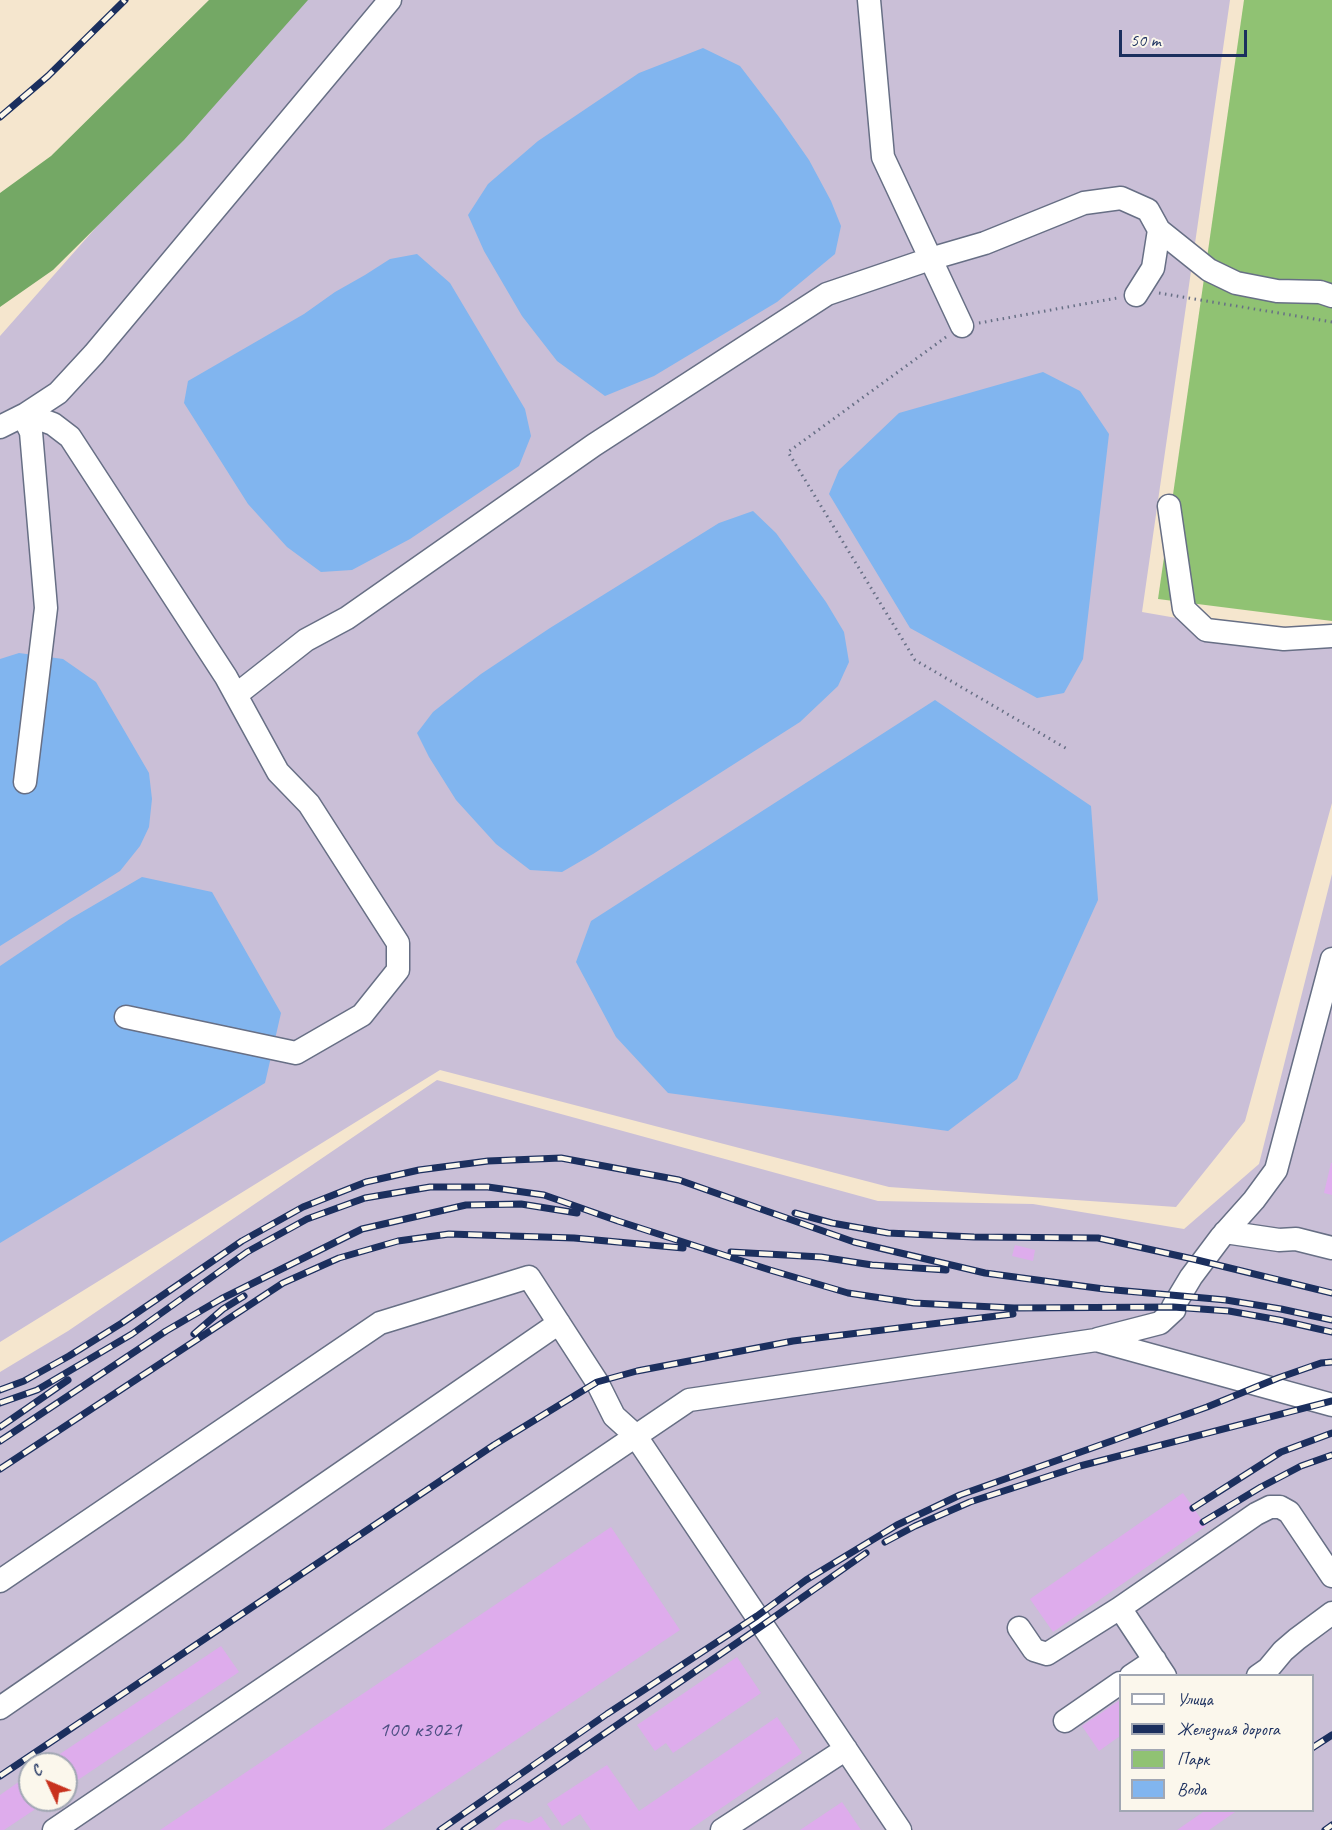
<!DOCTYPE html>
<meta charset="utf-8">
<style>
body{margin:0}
#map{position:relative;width:1332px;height:1830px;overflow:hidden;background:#f5e6ce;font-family:Caveat,sans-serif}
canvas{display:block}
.legend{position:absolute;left:1119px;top:1674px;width:195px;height:138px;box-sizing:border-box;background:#fbf7ec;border:2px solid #a1a7b3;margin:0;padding:8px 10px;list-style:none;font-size:18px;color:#1b2f5e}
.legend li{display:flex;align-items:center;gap:12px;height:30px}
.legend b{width:30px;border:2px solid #a1a7b3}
.north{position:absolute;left:18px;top:1752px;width:60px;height:60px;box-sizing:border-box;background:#fbf7ec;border:2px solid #a1a7b3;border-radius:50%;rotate:314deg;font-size:16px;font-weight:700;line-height:24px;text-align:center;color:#1b2f5e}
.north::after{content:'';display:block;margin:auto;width:21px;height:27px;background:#c8321e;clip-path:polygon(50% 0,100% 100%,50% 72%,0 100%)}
.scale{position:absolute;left:1119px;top:30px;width:128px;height:27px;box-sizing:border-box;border:3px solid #1b2f5e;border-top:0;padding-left:8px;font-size:18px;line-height:21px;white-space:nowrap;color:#1b2f5e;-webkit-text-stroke:4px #fbf7ec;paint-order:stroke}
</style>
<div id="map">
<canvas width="1332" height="1830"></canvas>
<ul class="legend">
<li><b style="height:8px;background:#fff"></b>Улица</li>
<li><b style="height:8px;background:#1b2f5e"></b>Железная дорога</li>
<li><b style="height:16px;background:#90c273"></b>Парк</li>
<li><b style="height:16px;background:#81b5ef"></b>Вода</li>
</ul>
<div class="north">С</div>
<div class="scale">50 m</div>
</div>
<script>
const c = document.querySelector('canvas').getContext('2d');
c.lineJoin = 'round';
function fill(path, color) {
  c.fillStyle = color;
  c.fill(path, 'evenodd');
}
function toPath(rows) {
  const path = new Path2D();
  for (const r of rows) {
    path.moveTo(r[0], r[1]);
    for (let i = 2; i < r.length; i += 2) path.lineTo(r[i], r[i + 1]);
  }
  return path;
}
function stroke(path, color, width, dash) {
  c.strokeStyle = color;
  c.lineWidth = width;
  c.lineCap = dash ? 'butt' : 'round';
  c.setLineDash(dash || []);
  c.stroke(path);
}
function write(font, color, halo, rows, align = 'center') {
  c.font = font + ' Caveat,sans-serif';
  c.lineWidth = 6;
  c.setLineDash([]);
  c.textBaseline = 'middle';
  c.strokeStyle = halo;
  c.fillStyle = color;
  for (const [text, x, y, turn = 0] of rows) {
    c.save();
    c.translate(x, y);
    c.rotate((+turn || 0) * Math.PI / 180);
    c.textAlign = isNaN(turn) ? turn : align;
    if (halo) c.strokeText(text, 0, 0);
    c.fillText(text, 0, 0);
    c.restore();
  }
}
const industrial = toPath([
 [297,0,1230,0,1142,612,1332,645,1332,803,1245,1121,1176,1207,889,1187,440,1070,0,1342,0,336],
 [1332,874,1332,1830,0,1830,0,1372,68,1331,437,1080,878,1201,1033,1204,1184,1229,1259,1164],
 [1120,1676,1312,1676,1312,1810,1120,1810],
 [30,1764,66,1764,66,1800,30,1800]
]);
const green = toPath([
 [1244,0,1332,0,1332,621,1158,599]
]);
const forest = toPath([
 [209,0,308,0,184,140,53,270,0,307,0,193,51,156]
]);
const water = toPath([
 [703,48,740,66,779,117,809,160,831,201,841,226,835,254,777,302,654,376,605,396,557,361,522,316,484,251,468,215,488,184,538,141,639,73],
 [417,254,450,283,525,409,531,436,519,466,410,539,352,570,321,572,287,547,248,504,184,403,188,381,304,314,335,292,365,275,390,259],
 [1043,372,1080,391,1109,434,1083,659,1064,693,1037,698,910,628,829,494,839,470,899,413],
 [753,511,776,533,826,602,844,632,849,662,838,686,800,722,593,854,562,872,530,870,496,844,456,800,429,757,417,733,433,712,481,674,550,628,719,523],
 [19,653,63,659,96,682,149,773,152,799,149,827,140,846,120,871,0,946,0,659],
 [935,700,1091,806,1098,900,1017,1079,948,1131,668,1093,616,1037,576,962,591,921],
 [142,877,212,892,281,1013,265,1083,0,1243,0,966,70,919]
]);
const building = toPath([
 [1331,1163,1332,1163,1332,1195,1324,1193],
 [1015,1245,1035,1250,1033,1261,1012,1256],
 [1183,1493,1206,1526,1053,1632,1030,1599],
 [611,1527,680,1630,382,1830,160,1830],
 [221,1646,239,1672,66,1788,66,1764,45,1764],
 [737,1657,761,1693,673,1753,666,1743,655,1751,637,1725],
 [1120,1700,1120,1736,1099,1751,1082,1726],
 [777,1717,802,1753,689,1830,591,1830,580,1814,562,1826,547,1804,607,1765,639,1811],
 [30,1774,30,1800,49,1800,4,1830,0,1830,0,1795],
 [842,1802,861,1830,800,1830],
 [1206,1810,1238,1810,1209,1830,1177,1830],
 [541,1816,551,1830,494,1830,503,1822,511,1819,520,1820,529,1823]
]);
const path = toPath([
 [1159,293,1332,322],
 [979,323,1117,298],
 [946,337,788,452,915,660,1069,750]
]);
const minor = toPath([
 [869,0,883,157,962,326],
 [1159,230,1209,270,1236,283,1277,291,1320,292,1332,296],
 [26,414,53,424,70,437,226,677,278,772,309,804,398,943,398,970,362,1015,296,1053,126,1017],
 [23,416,31,432,46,608,25,782],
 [0,427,26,414,58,393,94,354,390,0],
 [1169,506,1184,609,1206,630,1284,639,1332,636],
 [236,695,306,640,347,618,594,445,827,294,930,259,985,243,1084,203,1121,198,1148,210,1159,230,1153,268,1136,295],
 [1225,1232,1279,1240,1296,1239,1332,1248],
 [1098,1339,1160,1323,1174,1310,1173,1307,1191,1277,1221,1237,1254,1200,1276,1170,1332,959],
 [0,1581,380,1323,529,1277,597,1382,614,1416,635,1435,900,1830],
 [1019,1628,1034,1650,1047,1654,1120,1608],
 [1131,1676,1155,1660],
 [1165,1676,1120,1608,1256,1514,1270,1507,1280,1507,1289,1512,1332,1576],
 [1258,1676,1268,1669,1283,1651,1297,1639,1332,1613],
 [0,1708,559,1323],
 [1065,1721,1120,1683],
 [54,1830,689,1400,1096,1340,1332,1405],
 [722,1830,846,1749]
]);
const rail = toPath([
 [0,117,48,76,125,0],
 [795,1213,832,1223,888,1233,974,1237,1098,1238,1193,1259,1332,1293],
 [731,1252,821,1257,872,1265,946,1270],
 [194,1334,223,1309,244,1296],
 [0,1390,24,1381,69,1356,122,1323,242,1241,303,1207,366,1182,419,1170,488,1161,561,1158,679,1180,854,1242,985,1273,1104,1289,1226,1300,1281,1309,1332,1320],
 [0,1403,37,1390,132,1334,247,1252,307,1219,365,1198,430,1187,488,1187,544,1195,618,1221,770,1270,848,1293,914,1303,1014,1308,1173,1307,1229,1311,1279,1320,1332,1332],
 [0,1427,68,1380],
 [0,1441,166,1331,221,1299,362,1229,466,1205,521,1204,577,1213],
 [0,1469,283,1283,339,1258,398,1241,449,1234,574,1238,683,1248],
 [1193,1508,1281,1452,1332,1433],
 [1203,1522,1261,1487,1301,1466,1332,1455],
 [885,1542,915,1526,970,1502,1080,1466,1332,1401],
 [1312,1748,1332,1735],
 [0,1776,494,1445,597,1382,637,1371,793,1341,1013,1314],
 [440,1830,607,1714,757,1616,806,1580,897,1525,960,1495,1207,1407,1278,1378,1321,1363,1332,1362],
 [464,1830,763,1625,866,1553],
 [1325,1830,1332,1825]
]);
const numberNames = [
 ["100 к3021",420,1730]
];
fill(industrial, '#cabfd7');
fill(green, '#90c273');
fill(forest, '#74a865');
fill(water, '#81b5ef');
fill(building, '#deacec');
stroke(minor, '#676f85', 25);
stroke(path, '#676f85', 3, [1.5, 4.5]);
stroke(minor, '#fff', 22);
stroke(rail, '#1b2f5e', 7);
stroke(rail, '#fbf7ec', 4.5, [14]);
write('22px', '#4c4e82', null, numberNames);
</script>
